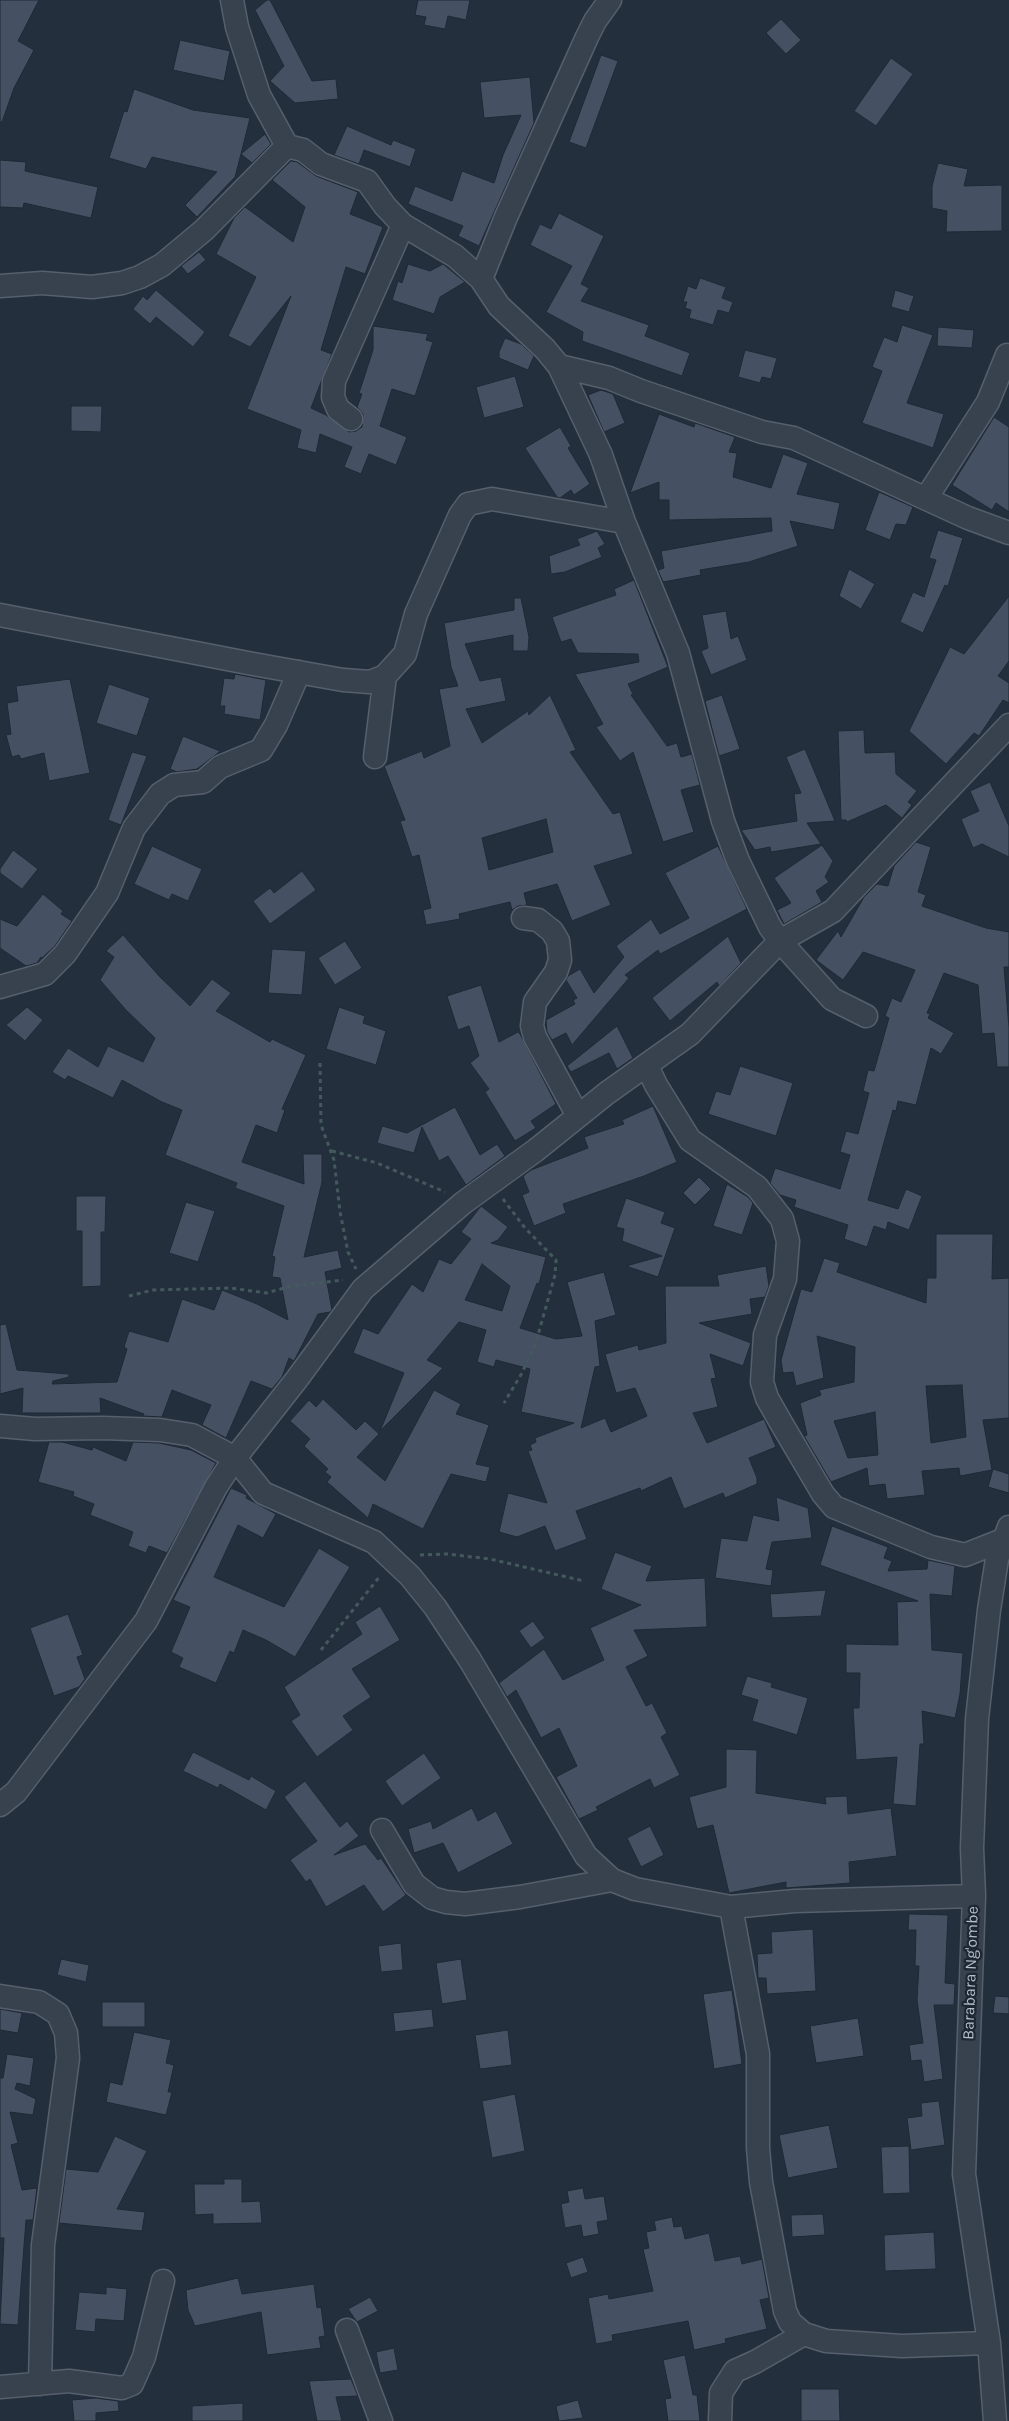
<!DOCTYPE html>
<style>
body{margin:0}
canvas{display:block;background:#242f3e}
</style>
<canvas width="1009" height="2421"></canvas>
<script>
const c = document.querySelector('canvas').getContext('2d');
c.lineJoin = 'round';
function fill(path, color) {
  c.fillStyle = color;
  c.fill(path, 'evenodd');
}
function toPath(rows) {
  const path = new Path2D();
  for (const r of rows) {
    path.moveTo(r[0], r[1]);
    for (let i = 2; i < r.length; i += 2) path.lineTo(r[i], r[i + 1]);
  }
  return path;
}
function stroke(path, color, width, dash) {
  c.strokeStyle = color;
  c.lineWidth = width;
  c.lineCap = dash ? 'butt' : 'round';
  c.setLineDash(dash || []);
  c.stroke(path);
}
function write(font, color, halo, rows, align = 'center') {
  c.font = font + ' Karla,sans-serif';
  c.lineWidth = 4.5;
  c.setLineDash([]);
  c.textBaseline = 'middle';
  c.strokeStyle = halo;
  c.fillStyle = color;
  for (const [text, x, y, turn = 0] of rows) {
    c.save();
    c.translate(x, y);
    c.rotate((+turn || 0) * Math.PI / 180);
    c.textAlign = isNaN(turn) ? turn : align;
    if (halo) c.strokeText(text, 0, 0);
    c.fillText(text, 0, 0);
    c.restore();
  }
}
const building = toPath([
 [0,0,39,0,18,41,34,50,14,88,2,122,0,122,0,0],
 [267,0,270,0,312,81,336,79,338,99,295,103,270,81,284,66,255,10,267,0],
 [418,0,470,0,466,20,448,16,445,29,424,25,426,17,415,15,418,0],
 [781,19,801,40,786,54,766,33,781,19],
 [180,40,230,51,224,81,173,70,180,40],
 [601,55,618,61,586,148,569,142,601,55],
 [891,58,913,74,876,126,854,111,891,58],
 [530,77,534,123,479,246,458,236,463,226,408,204,415,186,452,201,462,171,494,183,503,155,521,115,484,118,480,82,530,77],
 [134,89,193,110,250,118,241,154,265,134,271,144,252,163,241,154,235,177,197,217,185,205,217,172,152,157,146,169,109,158,124,111,127,112,134,89],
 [347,126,391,145,393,140,416,149,410,167,364,150,359,164,334,155,347,126],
 [0,160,26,162,25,171,98,187,91,218,24,203,23,208,0,207,0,160],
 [291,161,297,162,316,176,358,192,350,214,383,227,365,274,346,267,321,350,332,354,311,408,326,415,349,432,356,431,362,427,363,414,357,407,362,394,359,393,373,350,373,326,428,334,426,340,433,342,415,396,392,389,380,426,407,437,396,465,369,454,361,474,344,467,352,447,320,434,316,453,297,448,301,430,247,409,291,296,250,347,228,336,256,277,216,254,234,218,245,207,293,242,305,207,272,180,291,161],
 [938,163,968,169,964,186,1002,185,1002,231,946,232,947,211,932,208,932,186,938,163],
 [559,213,604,236,581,284,589,288,581,301,649,325,645,336,690,353,682,376,582,341,583,332,546,312,572,266,530,245,540,224,551,229,559,213],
 [199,252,206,260,188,274,181,266,199,252],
 [408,264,430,271,443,264,465,282,440,297,434,314,392,300,398,281,402,283,408,264],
 [700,278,726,287,722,298,733,302,729,313,718,310,713,325,689,318,691,310,685,308,687,302,683,302,688,286,696,289,700,278],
 [156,290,205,332,193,347,156,317,150,324,133,309,143,296,147,300,156,290],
 [895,290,914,296,909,312,891,307,895,290],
 [902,325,933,335,907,403,944,414,933,448,862,423,882,371,872,367,884,337,897,342,902,325],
 [938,327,974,330,972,348,937,346,938,327],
 [505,338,521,344,534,356,528,370,499,358,499,352,505,338],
 [745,350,777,358,771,379,762,377,760,383,738,377,745,350],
 [515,376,524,407,484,418,476,387,515,376],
 [601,390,613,394,625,423,604,432,588,395,601,390],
 [71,406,102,406,101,432,71,431,71,406],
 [659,414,694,427,695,423,735,437,729,452,737,453,733,477,771,488,783,454,808,463,797,494,840,503,834,530,790,521,798,546,749,562,700,570,701,575,663,582,658,570,664,568,661,551,772,531,771,518,669,520,669,500,659,500,659,482,630,493,659,414],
 [994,417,1009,427,1009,512,996,503,992,510,952,485,994,417],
 [560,427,571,446,568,448,590,484,574,495,571,490,560,498,557,497,525,448,560,427],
 [879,492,913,507,906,525,896,524,890,540,865,530,879,492],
 [938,530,963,538,948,586,945,585,923,633,900,622,913,592,924,597,936,560,929,558,938,530],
 [597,531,605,544,598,548,602,557,565,572,551,574,549,556,580,545,577,539,597,531],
 [849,569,875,584,861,609,839,596,849,569],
 [634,580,668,667,628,684,633,694,631,695,667,746,677,743,681,757,692,754,700,785,681,790,694,832,663,842,633,752,620,761,596,727,603,724,575,674,639,662,638,654,578,653,571,639,561,642,552,617,616,595,614,589,634,580],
 [1009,596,1009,661,998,676,1009,683,1009,703,1003,700,979,736,974,733,946,764,909,731,950,647,964,654,1009,596],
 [514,598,521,598,529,637,528,651,513,651,513,635,465,644,480,681,501,677,506,701,466,709,482,743,528,711,529,715,550,695,576,750,570,752,613,814,620,812,633,854,594,866,611,905,572,921,557,884,524,893,527,905,518,906,512,910,510,902,459,914,460,919,426,925,423,910,431,908,419,855,412,857,400,821,405,820,384,766,422,751,424,758,450,746,439,689,458,686,451,667,444,623,514,610,514,598],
 [546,819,553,852,489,870,482,838,546,819],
 [726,611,731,639,738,636,747,660,711,675,701,651,708,648,702,615,726,611],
 [235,674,266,680,260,720,224,714,225,706,220,706,224,678,234,679,235,674],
 [70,679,90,773,49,781,44,753,21,759,19,755,12,757,6,735,11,734,7,703,18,701,16,686,70,679],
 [109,684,150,698,137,736,96,723,109,684],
 [722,695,740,749,719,756,705,701,722,695],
 [864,730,865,753,895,752,896,774,917,791,908,802,912,805,902,818,886,805,847,822,846,820,841,820,838,731,864,730],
 [183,736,220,751,218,753,197,769,177,772,170,769,183,736],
 [805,749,835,821,807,823,821,844,771,852,770,847,755,850,741,830,797,821,794,794,801,793,786,757,805,749],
 [132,752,147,756,121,825,108,820,132,752],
 [990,782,1009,826,1009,857,982,844,973,848,961,819,979,811,970,791,990,782],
 [916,842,931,847,918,892,926,895,922,906,986,928,1009,932,1009,967,1004,967,1009,1027,1009,1067,997,1067,994,1033,982,1034,978,985,944,973,927,1013,930,1014,928,1018,954,1033,941,1054,931,1048,916,1105,898,1101,896,1111,893,1110,868,1200,898,1209,906,1189,922,1196,909,1230,888,1222,886,1230,874,1226,867,1247,844,1239,848,1225,794,1207,796,1200,780,1195,770,1183,775,1168,840,1189,850,1155,840,1152,846,1131,858,1134,869,1093,863,1091,868,1070,874,1071,889,1018,885,1016,892,998,901,1002,915,970,863,952,843,980,816,960,838,931,841,937,864,897,877,884,888,886,894,866,916,842],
 [822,845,833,861,825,877,829,882,816,891,822,902,784,924,777,910,791,903,774,878,822,845],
 [152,846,202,869,188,901,172,894,169,900,134,884,152,846],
 [718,846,747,909,660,954,658,950,625,975,629,978,572,1045,566,1033,552,1040,547,1032,546,1020,575,1004,573,1000,577,998,566,980,568,976,580,969,594,993,624,957,616,946,651,919,660,934,689,918,665,873,718,846],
 [13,850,38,869,22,889,0,873,0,869,13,850],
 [302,871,316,890,270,924,253,901,270,888,274,893,302,871],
 [43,894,63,911,61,914,72,921,55,946,42,958,41,957,37,963,26,966,0,948,0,919,17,926,43,894],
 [123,935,159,976,190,1006,212,979,231,993,216,1011,270,1042,272,1039,306,1055,282,1109,285,1110,277,1133,256,1125,242,1162,304,1184,303,1154,322,1154,322,1182,304,1257,338,1250,342,1268,325,1272,332,1310,330,1312,318,1314,294,1361,289,1358,282,1377,272,1389,251,1381,226,1438,202,1425,211,1405,172,1390,162,1417,143,1416,144,1414,100,1398,101,1413,22,1413,23,1388,0,1394,0,1325,6,1324,17,1370,69,1374,69,1377,53,1381,52,1384,117,1382,127,1349,124,1347,129,1331,168,1342,182,1299,214,1310,222,1290,257,1304,288,1320,280,1278,272,1277,275,1257,272,1256,284,1206,235,1188,237,1183,165,1155,182,1110,162,1102,122,1080,113,1098,68,1076,65,1080,52,1072,68,1048,98,1067,108,1046,143,1062,155,1038,126,1010,100,980,114,957,106,951,123,935],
 [728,936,741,963,719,986,717,982,670,1021,652,998,728,936],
 [345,941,362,968,335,985,318,958,345,941],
 [272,949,306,951,302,995,268,993,272,949],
 [481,985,499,1042,518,1032,520,1034,556,1104,531,1121,536,1128,515,1141,485,1092,489,1089,470,1063,479,1056,469,1026,458,1030,447,996,481,985],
 [27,1007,43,1020,25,1041,6,1025,27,1007],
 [339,1007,365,1016,363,1023,386,1031,376,1065,326,1049,339,1007],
 [617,1026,633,1058,617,1069,609,1053,571,1072,567,1066,617,1026],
 [740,1066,793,1083,776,1136,708,1114,716,1091,730,1095,740,1066],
 [653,1106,677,1162,644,1176,563,1204,566,1213,534,1226,522,1195,529,1192,523,1176,531,1170,588,1148,584,1137,624,1124,622,1120,653,1106],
 [455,1107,480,1155,497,1144,505,1156,466,1185,448,1156,439,1161,422,1127,414,1153,377,1143,382,1126,407,1133,455,1107],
 [699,1177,711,1189,695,1205,683,1193,699,1177],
 [727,1184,748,1197,753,1203,742,1235,713,1226,727,1184],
 [76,1196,106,1196,105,1232,101,1232,101,1286,82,1287,82,1231,76,1231,76,1196],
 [626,1198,665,1212,661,1223,675,1228,658,1277,626,1266,662,1256,622,1241,624,1229,616,1227,626,1198],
 [186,1202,215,1211,198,1262,169,1253,186,1202],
 [481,1206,508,1227,498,1240,491,1243,546,1257,539,1284,537,1283,520,1328,556,1339,582,1336,567,1282,604,1272,616,1315,595,1321,600,1366,595,1367,581,1428,605,1418,611,1432,647,1416,635,1388,616,1393,605,1354,638,1345,639,1350,666,1343,665,1286,719,1286,717,1275,766,1266,769,1286,765,1297,750,1299,752,1314,699,1323,751,1343,743,1366,710,1354,716,1378,711,1379,718,1407,693,1413,707,1443,764,1419,776,1447,749,1458,757,1478,757,1484,725,1498,723,1493,684,1509,671,1477,641,1491,640,1488,576,1511,587,1539,555,1551,545,1526,517,1537,499,1532,508,1493,547,1503,528,1451,532,1450,530,1445,536,1442,535,1438,574,1423,521,1412,530,1369,496,1360,494,1367,477,1362,486,1330,459,1322,427,1360,443,1368,380,1431,404,1373,353,1353,363,1328,378,1334,412,1284,423,1292,439,1259,451,1264,471,1239,461,1232,481,1206],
 [482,1264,510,1286,502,1311,465,1300,482,1264],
 [936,1234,993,1234,992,1279,1009,1278,1009,1418,983,1420,992,1470,960,1476,959,1468,922,1471,925,1495,887,1499,885,1484,869,1486,867,1468,831,1482,804,1436,807,1435,800,1403,821,1395,819,1390,854,1382,855,1347,817,1336,824,1378,796,1386,793,1372,783,1373,781,1360,801,1289,812,1292,824,1258,840,1263,837,1272,926,1303,927,1278,936,1278,936,1234],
 [962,1385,966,1437,931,1443,926,1386,962,1385],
 [875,1412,878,1455,848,1458,834,1421,875,1412],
 [434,1390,461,1404,456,1414,489,1425,476,1464,490,1467,486,1482,451,1474,423,1529,373,1504,368,1518,327,1482,331,1477,325,1472,328,1469,304,1446,310,1439,290,1421,309,1400,316,1407,323,1399,356,1430,365,1421,379,1434,357,1457,385,1481,434,1390],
 [49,1442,62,1442,92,1450,93,1447,126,1461,133,1442,159,1443,191,1450,216,1463,167,1553,149,1546,146,1553,128,1546,133,1532,90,1515,94,1504,73,1496,74,1492,38,1482,49,1442],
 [993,1469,1009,1474,1009,1493,988,1487,993,1469],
 [231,1488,247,1495,246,1498,276,1514,263,1538,238,1525,214,1577,284,1607,319,1548,350,1567,295,1657,266,1640,243,1630,234,1653,230,1651,216,1683,179,1667,183,1658,171,1652,190,1607,173,1600,231,1488],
 [776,1497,808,1508,812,1538,772,1542,766,1569,773,1570,771,1586,715,1578,721,1538,747,1541,753,1515,779,1521,776,1497],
 [832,1526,888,1547,884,1558,892,1561,888,1571,927,1569,928,1560,955,1566,952,1596,930,1594,932,1650,963,1653,960,1694,955,1718,922,1711,924,1744,920,1744,916,1806,893,1804,897,1757,856,1760,853,1708,859,1708,860,1673,846,1673,846,1644,898,1645,897,1602,918,1601,820,1565,832,1526],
 [615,1552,652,1566,646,1581,705,1578,707,1627,634,1630,648,1656,626,1667,646,1706,652,1703,667,1733,661,1737,680,1775,654,1788,650,1779,596,1807,598,1810,579,1819,556,1777,577,1766,559,1728,541,1738,516,1690,507,1697,499,1683,544,1649,563,1680,604,1660,590,1628,641,1605,601,1589,615,1552],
 [826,1590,821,1616,772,1618,770,1594,826,1590],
 [380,1606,400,1640,352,1669,371,1697,343,1716,353,1730,317,1757,291,1721,300,1715,284,1687,362,1634,355,1622,380,1606],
 [68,1614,83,1655,77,1657,85,1679,79,1687,54,1696,30,1628,68,1614],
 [533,1621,545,1638,531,1648,519,1631,533,1621],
 [747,1676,772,1683,771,1687,808,1698,797,1735,752,1721,758,1700,741,1695,747,1676],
 [726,1749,757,1750,756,1793,826,1804,825,1797,847,1796,848,1814,891,1808,897,1856,849,1862,850,1883,786,1888,786,1882,729,1893,713,1825,697,1829,689,1797,726,1787,726,1749],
 [193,1752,249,1780,251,1776,276,1791,266,1810,220,1784,218,1788,183,1771,193,1752],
 [424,1753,441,1778,402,1806,385,1781,424,1753],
 [305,1781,340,1827,347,1821,359,1836,334,1855,365,1844,378,1860,381,1858,406,1895,383,1912,364,1885,326,1907,310,1879,306,1882,290,1860,317,1841,284,1797,305,1781],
 [472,1808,478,1821,496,1811,513,1844,458,1873,443,1843,414,1853,408,1829,431,1821,433,1829,472,1808],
 [650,1826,664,1855,641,1867,627,1838,650,1826],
 [909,1914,948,1915,945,1983,955,1984,954,2005,934,2005,943,2079,924,2082,921,2060,911,2061,909,2045,923,2043,917,2000,919,1966,915,1966,916,1930,908,1930,909,1914],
 [813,1929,816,1991,767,1994,766,1978,758,1978,757,1954,772,1953,771,1932,813,1929],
 [401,1943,403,1970,381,1972,378,1946,401,1943],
 [61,1959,89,1965,86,1982,57,1975,61,1959],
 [461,1959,467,2000,442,2004,436,1963,461,1959],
 [732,1990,742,2064,714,2069,703,1994,732,1990],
 [995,1996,1009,1997,1009,2014,993,2013,995,1996],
 [102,2002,145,2002,145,2027,102,2027,102,2002],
 [0,2009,22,2013,18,2033,0,2030,0,2009],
 [432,2009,434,2027,395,2032,393,2013,432,2009],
 [858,2018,864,2056,816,2063,810,2026,858,2018],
 [508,2030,512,2065,480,2069,475,2035,508,2030],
 [134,2032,171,2040,166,2063,174,2065,168,2092,172,2092,166,2115,106,2102,110,2082,122,2085,134,2032],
 [7,2054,34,2058,30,2086,17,2083,15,2089,36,2099,33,2115,10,2112,18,2143,11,2145,22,2190,37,2188,33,2220,26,2220,18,2325,0,2324,4,2238,0,2238,0,2078,3,2078,7,2054],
 [515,2094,525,2151,492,2158,482,2101,515,2094],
 [939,2101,945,2145,911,2150,907,2118,922,2116,921,2103,939,2101],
 [829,2125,838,2168,788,2178,779,2135,829,2125],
 [115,2136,147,2151,117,2209,145,2212,142,2231,59,2223,66,2169,98,2172,115,2136],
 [909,2146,910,2193,883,2194,881,2147,909,2146],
 [224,2179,242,2179,242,2202,260,2201,262,2223,213,2224,213,2214,195,2215,194,2184,224,2184,224,2179],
 [583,2188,585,2199,604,2196,608,2220,597,2222,599,2234,583,2237,581,2225,565,2228,561,2204,569,2202,567,2191,583,2188],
 [823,2214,825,2235,792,2237,791,2215,823,2214],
 [672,2217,674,2227,682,2226,685,2239,709,2233,715,2261,740,2256,742,2264,762,2259,769,2298,760,2300,767,2329,725,2339,726,2343,694,2350,688,2321,612,2335,613,2341,596,2344,588,2298,608,2294,609,2299,653,2291,643,2249,649,2248,646,2232,656,2230,654,2221,672,2217],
 [934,2232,936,2269,885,2271,884,2235,934,2232],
 [583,2257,588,2272,571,2278,566,2263,583,2257],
 [238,2278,242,2294,314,2284,317,2308,321,2307,325,2336,319,2337,321,2348,267,2355,261,2312,195,2326,188,2310,186,2290,238,2278],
 [106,2287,127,2289,124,2321,96,2319,95,2332,75,2330,79,2292,106,2294,106,2287],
 [370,2297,378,2311,357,2322,348,2309,370,2297],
 [394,2348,398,2370,380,2373,376,2352,394,2348],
 [685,2355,693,2395,697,2395,700,2421,668,2421,665,2399,671,2398,663,2360,685,2355],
 [351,2379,358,2396,336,2397,342,2421,317,2421,309,2381,351,2379],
 [801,2389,839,2389,840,2421,801,2421,801,2389],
 [95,2398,118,2401,119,2411,96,2413,96,2421,74,2421,72,2400,95,2398],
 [578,2400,583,2418,559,2421,556,2406,578,2400],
 [243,2403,243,2421,192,2421,192,2406,243,2403]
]);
const path = toPath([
 [320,1063,321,1125,334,1160,340,1212,348,1252,356,1269],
 [332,1151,377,1163,445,1192],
 [503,1199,525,1228,556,1260,555,1275,536,1342,522,1373,504,1403],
 [129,1296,153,1290,231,1288,266,1293,288,1287,343,1280],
 [420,1555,447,1554,490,1559,584,1581],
 [321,1650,380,1576]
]);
const street = toPath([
 [232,0,237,27,259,95,287,146,303,150,321,164,367,181,385,206,403,225,455,256,481,279,499,306,545,349,559,366,601,455,624,522,678,653,723,821,738,861,770,927,780,941,832,999,866,1016],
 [481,279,506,217,587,37,595,21,610,0],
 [0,286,42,283,92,287,122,283,140,277,162,265,204,230,287,146],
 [559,366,609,378,641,391,762,432,794,438,968,518,1009,533],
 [351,419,338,409,333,397,334,381,403,225],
 [927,497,988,402,1007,355],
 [0,615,253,664,343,680,370,682,385,676,405,654,416,614,460,515,468,504,492,499,624,522],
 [375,757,385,676],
 [523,918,538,920,552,931,558,941,560,960,556,972,535,1002,532,1026,535,1037,578,1116],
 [0,987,45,974,65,954,107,893,134,828,160,794,174,785,203,782,220,767,261,750,276,725,299,672],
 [647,1066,656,1085,690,1140,757,1187,782,1219,788,1241,785,1279,765,1335,762,1382,767,1398,780,1421,823,1494,834,1507,931,1547,965,1555,1003,1540],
 [0,1426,35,1429,103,1428,160,1430,192,1435,235,1458,263,1493,374,1542,410,1576,435,1607,470,1660,586,1856,612,1880,635,1889,731,1907,795,1901,974,1896],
 [0,1805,16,1792,146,1621,216,1487,235,1458,297,1379,363,1289,463,1203,536,1150,607,1093,690,1034,780,941,833,911,1009,725],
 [382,1830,414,1884,432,1898,446,1902,465,1904,520,1897,612,1880],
 [731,1907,758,2054,758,2148,761,2182,785,2311,790,2322,804,2334,826,2341,902,2346,989,2343],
 [0,1996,39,2002,58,2014,66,2033,68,2058,43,2245,40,2384],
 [347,2330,381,2421],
 [0,2387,69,2381,122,2388,132,2384,144,2357,163,2281],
 [720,2421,721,2393,735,2371,755,2362,804,2334],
 [995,2421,989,2343,964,2174,974,1896,972,1848,977,1719,989,1610,997,1559,1009,1527]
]);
const streetNames = [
 ["Barabara Ng'ombe",971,1973,-88]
];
fill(building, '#455162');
stroke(building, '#1f2835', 1);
stroke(street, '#565f6c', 25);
stroke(path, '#44595c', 3, [4, 4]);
stroke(street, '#38414e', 22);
write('16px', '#b4bcc9', '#1d2633', streetNames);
</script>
